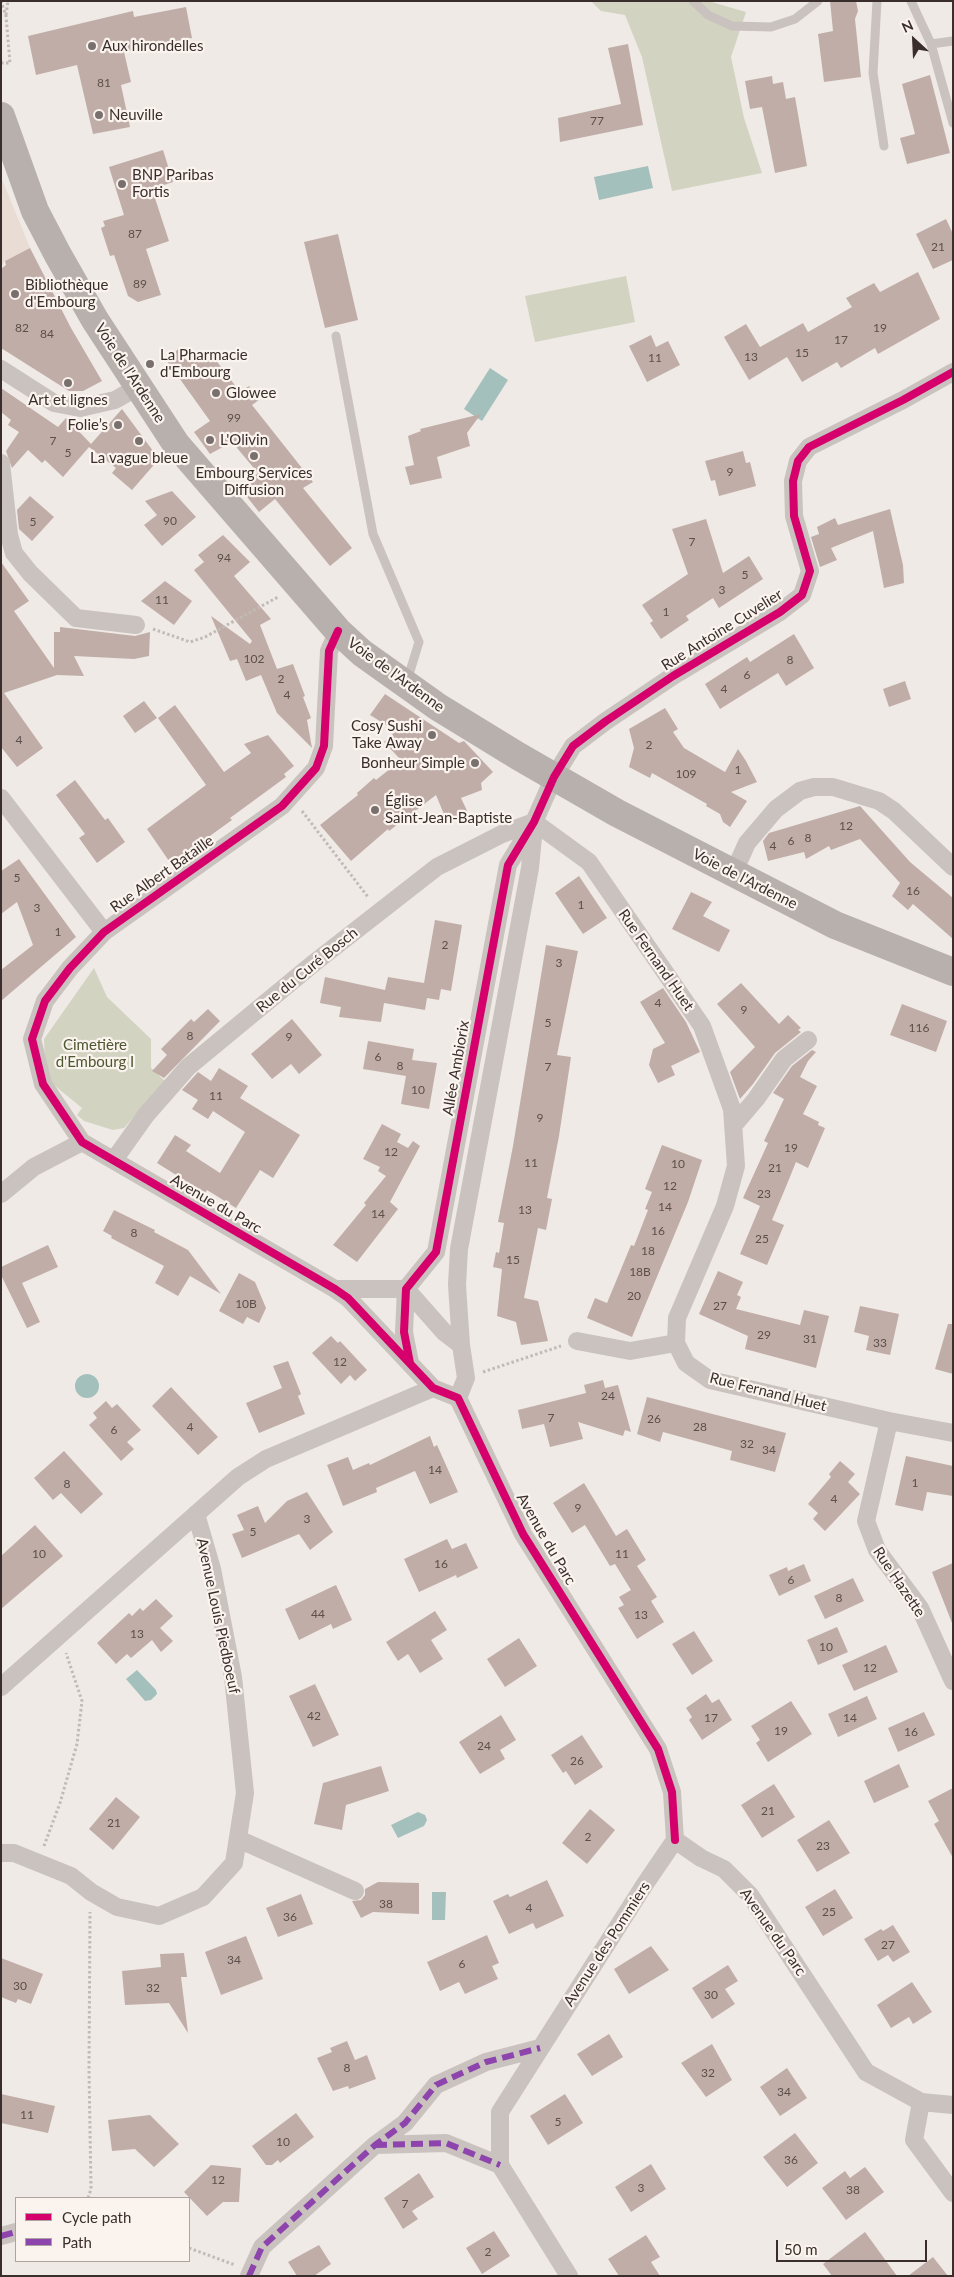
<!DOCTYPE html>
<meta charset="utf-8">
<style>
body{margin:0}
#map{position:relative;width:954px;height:2277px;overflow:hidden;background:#efeae6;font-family:Lato,sans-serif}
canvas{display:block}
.frame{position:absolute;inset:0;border:2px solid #3a2e2c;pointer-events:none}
.legend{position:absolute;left:15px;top:2197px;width:175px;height:65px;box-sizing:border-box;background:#faf3ee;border:1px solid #ada4a0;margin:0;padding:6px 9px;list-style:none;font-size:15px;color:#3a2e2c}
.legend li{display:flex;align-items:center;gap:10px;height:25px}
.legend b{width:25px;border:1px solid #ada4a0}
.north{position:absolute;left:889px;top:15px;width:50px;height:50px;-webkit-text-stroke:4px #faf3ee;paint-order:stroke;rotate:335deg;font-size:14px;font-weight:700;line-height:20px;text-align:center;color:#3a2e2c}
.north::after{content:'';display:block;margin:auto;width:18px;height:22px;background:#3a2e2c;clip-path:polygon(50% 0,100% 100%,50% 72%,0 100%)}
.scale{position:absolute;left:776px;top:2240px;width:151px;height:22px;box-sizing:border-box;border:2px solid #3a2e2c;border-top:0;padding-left:6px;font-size:15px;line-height:18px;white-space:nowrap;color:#3a2e2c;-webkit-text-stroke:4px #faf3ee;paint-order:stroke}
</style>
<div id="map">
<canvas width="954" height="2277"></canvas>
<div class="frame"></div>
<ul class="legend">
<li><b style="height:6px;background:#d6006c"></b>Cycle path</li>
<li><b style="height:6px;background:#8e44ad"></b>Path</li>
</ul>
<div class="north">N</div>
<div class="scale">50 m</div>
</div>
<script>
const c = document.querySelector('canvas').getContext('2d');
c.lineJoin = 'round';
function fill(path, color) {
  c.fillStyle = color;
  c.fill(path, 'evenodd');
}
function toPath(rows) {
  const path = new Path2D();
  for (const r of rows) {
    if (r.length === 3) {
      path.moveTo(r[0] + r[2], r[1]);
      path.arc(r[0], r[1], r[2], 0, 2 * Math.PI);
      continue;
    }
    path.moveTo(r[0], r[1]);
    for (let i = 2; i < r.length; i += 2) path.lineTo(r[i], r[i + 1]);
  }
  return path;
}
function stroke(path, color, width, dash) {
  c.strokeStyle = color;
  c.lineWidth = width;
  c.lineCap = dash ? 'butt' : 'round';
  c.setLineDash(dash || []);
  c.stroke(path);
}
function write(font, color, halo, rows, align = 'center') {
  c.font = font + ' Lato,sans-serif';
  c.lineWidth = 4.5;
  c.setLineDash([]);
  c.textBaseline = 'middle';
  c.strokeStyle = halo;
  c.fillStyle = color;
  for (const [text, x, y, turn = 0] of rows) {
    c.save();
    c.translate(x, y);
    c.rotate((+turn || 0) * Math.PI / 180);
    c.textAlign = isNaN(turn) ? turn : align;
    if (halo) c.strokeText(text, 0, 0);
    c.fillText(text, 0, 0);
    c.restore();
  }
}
const green = toPath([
 [591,1,708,1,746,12,731,57,744,118,762,173,672,191,642,57,625,15,601,11],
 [626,276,635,322,535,342,525,296],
 [94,968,107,997,151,1039,151,1068,165,1081,124,1128,113,1130,84,1121,77,1115,82,1108,49,1081,45,1063,44,1039]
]);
const plaza = toPath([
 [1,177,30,248,5,261,1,266]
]);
const water = toPath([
 [648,166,653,188,599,200,594,177],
 [490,368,508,380,482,421,464,409],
 [87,1386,12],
 [137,1670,156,1690,157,1694,151,1700,145,1701,126,1679],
 [418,1812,425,1815,427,1820,424,1826,398,1838,391,1825],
 [432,1892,446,1892,445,1920,432,1920]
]);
const building = toPath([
 [830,1,856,1,858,11,855,19,861,77,824,82,818,34,833,31],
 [186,7,192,38,124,52,131,82,121,85,130,127,93,134,77,65,36,75,28,36,133,11,134,17],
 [628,44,643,125,560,142,558,118,621,104,608,48],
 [930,75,950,153,907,164,900,138,915,134,902,84],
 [772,76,773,84,783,82,786,99,795,97,807,166,775,173,762,107,750,109,745,81],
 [163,150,173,182,152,189,169,241,146,249,161,295,138,302,128,296,114,255,110,256,101,228,105,226,103,221,124,215,109,167],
 [946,219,953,234,953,260,933,269,916,234],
 [338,234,358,320,325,328,304,242],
 [30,248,71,328,102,381,83,391,69,391,1,348,1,269,6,265,5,261],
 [918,272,940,319,878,354,875,348,841,368,837,362,802,382,787,357,749,380,724,337,746,324,760,347,803,323,808,332,852,307,846,298,874,283,880,292],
 [651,335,656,347,668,341,680,365,647,382,629,346],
 [178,349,186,360,202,356,209,351,240,392,249,386,259,400,252,405,313,482,303,488,352,548,330,566,275,499,259,512,240,488,258,473,232,442,210,454,194,432,210,421,167,361],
 [1,388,58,427,66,418,91,444,122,409,159,459,132,490,112,473,116,468,89,447,63,477,45,460,42,463,28,450,12,468,6,451,19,432,8,425,11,420,1,412],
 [481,414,467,433,470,446,437,457,442,478,410,485,405,467,414,465,408,436,421,431,420,429],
 [743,451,746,463,750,462,756,486,719,496,715,480,711,481,705,461],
 [172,491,196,517,162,546,144,525,157,515,145,501],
 [30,496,54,517,32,541,19,529,17,510],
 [890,509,903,565,904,583,884,588,873,531,831,548,837,560,820,567,811,537,819,534,817,527,835,518,838,525],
 [706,519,723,573,749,556,763,579,719,608,713,598,686,616,689,620,661,639,650,623,653,621,642,605,688,574,672,529],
 [223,535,250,562,234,576,271,619,260,625,277,669,293,664,305,696,303,697,311,718,307,720,312,748,277,713,261,675,246,681,237,659,230,661,211,616,250,644,252,641,194,570,204,562,198,555],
 [1,562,29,601,14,611,54,668,54,632,60,632,60,627,135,636,150,632,149,656,134,659,74,656,84,676,57,675,4,693,43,748,17,767,1,747],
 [165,581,192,601,174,625,141,601],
 [794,634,814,668,786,686,778,673,720,709,705,684,747,657,750,662],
 [905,681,911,699,889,707,883,689],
 [385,694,459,743,464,741,493,772,481,783,482,790,461,798,469,815,448,824,436,795,389,831,388,829,351,861,320,825,358,795,357,793,374,778,376,780,401,760,384,742,396,731,370,715],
 [144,701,157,718,135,733,123,716],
 [175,705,224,772,251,753,244,744,268,735,294,766,284,774,286,777,230,818,232,820,171,864,147,829,206,785,158,718],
 [665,708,678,729,673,732,684,748,725,772,738,749,746,761,757,782,731,792,747,801,730,827,723,822,720,814,706,806,707,804,652,773,650,778,629,767,634,748,629,729],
 [75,780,105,820,108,818,125,842,97,863,79,838,85,834,56,795],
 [860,806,910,862,953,898,953,939,913,904,908,910,892,896,900,883,860,839,831,850,829,846,806,859,804,852,768,861,763,841,769,833],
 [19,859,76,937,1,1001,1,970,33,945,17,902,1,914,1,871],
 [579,876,607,918,583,934,555,893],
 [691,892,712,902,703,916,730,930,719,952,672,929],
 [435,920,462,925,451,991,441,989,439,1000,427,998,425,1010,384,1003,381,1022,339,1017,341,1007,320,1003,325,977,385,990,388,977,424,983],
 [546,945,578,951,557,1055,571,1057,559,1136,547,1198,552,1199,546,1230,538,1228,524,1298,538,1301,548,1341,521,1345,516,1322,497,1316,502,1269,493,1267,496,1252,499,1253,504,1223,498,1222,513,1146],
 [741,983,779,1024,788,1015,801,1028,798,1030,801,1032,775,1053,753,1084,740,1099,730,1072,755,1047,717,1004],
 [663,988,686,1022,700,1052,671,1066,675,1075,658,1083,649,1065,653,1049,665,1043,640,1002],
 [902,1004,947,1021,936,1052,890,1035],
 [208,1009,220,1021,164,1078,152,1071,167,1055,161,1049,191,1019,194,1022],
 [292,1019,322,1055,299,1074,291,1064,272,1079,251,1054],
 [368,1041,414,1049,412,1060,437,1063,429,1109,401,1104,406,1076,363,1069],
 [812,1050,816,1052,808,1061,800,1077,817,1086,803,1114,819,1122,818,1125,825,1128,808,1168,796,1162,785,1189,772,1220,784,1225,767,1265,740,1254,760,1206,743,1198,768,1143,764,1141,784,1099,773,1093,792,1066],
 [219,1068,248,1086,240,1098,300,1135,273,1178,260,1170,236,1208,207,1190,205,1193,157,1163,175,1135,191,1145,186,1151,220,1173,245,1132,213,1111,208,1119,192,1109,198,1100,182,1090,198,1072,211,1081],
 [382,1124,401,1134,397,1142,408,1148,413,1141,420,1146,390,1202,398,1209,357,1262,333,1245,366,1205,364,1203,386,1176,378,1171,380,1167,363,1159],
 [662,1145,702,1160,688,1202,632,1337,587,1318,595,1298,607,1303,631,1245,634,1246,648,1210,645,1209,652,1192,645,1189],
 [114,1210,155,1230,154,1232,188,1250,221,1294,190,1276,178,1296,155,1283,164,1266,111,1238,112,1236,103,1231],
 [48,1245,58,1267,22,1283,40,1322,27,1328,1,1275,1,1267],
 [718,1271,743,1282,737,1295,741,1297,736,1309,800,1325,804,1310,829,1316,816,1368,745,1349,748,1336,699,1314],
 [239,1273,255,1282,266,1308,259,1323,247,1317,243,1324,219,1311],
 [860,1306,899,1314,890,1355,866,1350,869,1336,854,1332],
 [948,1324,953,1324,953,1374,935,1369],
 [331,1336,338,1343,340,1341,367,1370,355,1381,350,1375,341,1384,312,1353],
 [288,1361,301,1394,298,1396,305,1414,259,1433,246,1403,282,1388,273,1366],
 [603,1380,605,1388,618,1385,631,1432,625,1430,623,1436,578,1422,583,1439,550,1447,544,1424,522,1429,518,1410,586,1393,584,1385],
 [171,1387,218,1437,198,1455,152,1406],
 [647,1397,786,1433,775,1472,730,1460,732,1451,663,1432,660,1442,637,1434],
 [106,1401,112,1408,117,1404,141,1430,127,1442,134,1449,121,1461,89,1425,97,1418,93,1413],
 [430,1436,434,1447,437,1445,458,1492,430,1504,415,1471,376,1488,377,1492,343,1506,327,1465,348,1457,353,1470,369,1463,370,1465],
 [64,1451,103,1494,81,1514,61,1493,53,1500,34,1478],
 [906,1456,953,1466,953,1496,927,1492,923,1511,895,1505],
 [840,1461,855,1474,848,1482,860,1494,825,1531,813,1519,818,1513,808,1504,831,1477,829,1474],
 [584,1483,616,1536,627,1529,646,1560,637,1566,657,1597,651,1601,664,1622,637,1639,618,1608,624,1605,619,1597,631,1590,615,1564,610,1566,585,1525,572,1533,553,1503],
 [307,1492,333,1532,310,1550,299,1534,242,1558,232,1534,244,1530,237,1515,258,1506,265,1523,287,1501],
 [35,1525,63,1556,1,1609,1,1556],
 [447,1539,452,1549,466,1543,478,1568,457,1578,456,1575,419,1592,404,1559],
 [953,1563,953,1623,952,1623,932,1572],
 [804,1564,811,1581,779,1596,769,1575,787,1567,788,1571],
 [853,1578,864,1601,825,1619,814,1596],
 [336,1585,352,1620,333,1629,331,1624,299,1640,285,1609],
 [156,1599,173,1616,160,1628,173,1641,161,1652,152,1640,131,1658,127,1654,116,1664,97,1643,129,1613,132,1616,140,1608,143,1611],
 [435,1611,447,1630,431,1640,443,1659,420,1673,408,1654,398,1661,386,1642],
 [837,1627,848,1652,818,1665,807,1640],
 [694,1631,713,1661,692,1675,672,1644],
 [519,1638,537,1666,505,1687,487,1659],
 [886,1645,898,1672,854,1691,842,1665],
 [315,1684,339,1735,313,1747,289,1696],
 [706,1694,712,1703,719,1699,732,1720,702,1740,689,1720,692,1717,686,1708],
 [867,1696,877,1719,838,1737,828,1714],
 [791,1701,812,1734,768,1762,756,1743,760,1740,751,1726],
 [924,1712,935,1735,898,1752,888,1728],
 [501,1715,516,1740,500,1750,505,1759,480,1774,459,1742],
 [582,1735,603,1767,575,1785,566,1771,563,1773,551,1755],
 [899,1764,909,1787,874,1803,864,1781],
 [381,1766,389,1791,346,1805,342,1830,314,1824,323,1783],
 [774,1784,795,1817,762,1838,741,1805],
 [953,1788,953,1858,934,1824,939,1821,928,1801],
 [116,1797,140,1817,113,1850,89,1829],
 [590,1809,615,1830,587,1864,562,1843],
 [829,1820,850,1853,817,1872,797,1840],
 [547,1880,564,1916,536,1929,533,1923,509,1934,493,1901,508,1894,510,1897],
 [378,1882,419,1883,419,1914,373,1912,361,1918,352,1901,361,1900,365,1895,365,1889],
 [835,1889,853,1918,823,1936,805,1907],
 [301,1894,313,1924,278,1937,266,1908],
 [893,1925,910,1952,893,1962,888,1955,878,1961,864,1939,881,1929,883,1931],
 [487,1935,499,1963,492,1966,498,1979,465,1994,459,1982,440,1991,427,1962],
 [246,1936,263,1979,221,1995,205,1952],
 [651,1946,669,1970,629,1994,614,1969],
 [184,1953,187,1977,181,1977,188,2033,169,2003,125,2005,122,1971,161,1967,160,1954],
 [1,1958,43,1974,31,2004,18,1999,16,2003,1,1997],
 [728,1965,738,1981,725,1989,735,2004,712,2019,692,1988],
 [912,1982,932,2012,913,2024,909,2017,891,2028,877,2005],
 [609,2034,623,2057,592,2076,577,2054],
 [347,2041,355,2060,367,2055,376,2079,349,2089,348,2086,333,2091,317,2058,332,2052,330,2048],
 [712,2044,732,2080,706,2097,681,2063],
 [787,2068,807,2098,780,2116,760,2087],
 [1,2094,55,2106,48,2133,1,2123],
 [565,2094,583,2123,548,2145,530,2116],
 [296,2113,314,2137,280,2163,278,2160,272,2165,266,2165,252,2146],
 [150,2115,179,2144,154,2167,135,2149,112,2151,108,2120],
 [795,2133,818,2163,787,2187,763,2157],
 [651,2164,666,2189,631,2212,615,2187],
 [211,2165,241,2168,239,2202,223,2202,207,2216,184,2192],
 [865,2167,884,2192,846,2220,822,2188,845,2171,850,2178],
 [419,2173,434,2197,412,2211,418,2219,403,2229,384,2198],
 [494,2231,510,2256,482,2274,466,2248],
 [865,2232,897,2276,832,2276,823,2264],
 [646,2235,660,2257,651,2262,660,2276,619,2276,608,2259],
 [319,2245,331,2264,314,2276,297,2276,288,2262],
 [933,2257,948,2276,908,2276]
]);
const path = toPath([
 [6,15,8,1],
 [1,63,10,63,6,16,1,1],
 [153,629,190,642,205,637,278,597],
 [302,811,368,897],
 [483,1372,561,1346],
 [44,1846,60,1803,77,1744,82,1701,66,1653],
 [88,2198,91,2189,89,2071,90,1912],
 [189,2248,235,2265]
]);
const service = toPath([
 [693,1,708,15,732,26,771,27,795,19,818,1],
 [877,1,873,73,884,146],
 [911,1,931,44,953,123],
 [931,44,953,41],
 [336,336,373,534,419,642,407,681]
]);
const minor = toPath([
 [1,369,54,403,80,408,115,400,138,387],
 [1,463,9,535,14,553,30,573,76,618,136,625],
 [338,631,329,651,324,746,316,768,282,806,104,932,70,968,45,1001,32,1039,43,1084,82,1142,335,1289,348,1298,433,1388,458,1398,523,1534,658,1749,672,1792,675,1840],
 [1,798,104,932],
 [534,822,589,862,702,1026,732,1109,736,1166,725,1206,677,1318,676,1343,686,1363,710,1380,889,1421,953,1433],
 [733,874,747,843,776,809,800,791,814,787,833,787,879,801,894,811,953,867],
 [733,1126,756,1099,784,1059,808,1040],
 [114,1160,146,1115,188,1067,314,963,437,867,502,834,534,822],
 [1,1194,34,1167,82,1142],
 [335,1289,406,1289,444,1332,461,1345],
 [577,1341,630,1351,676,1343],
 [410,1363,404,1332,406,1289,436,1252,508,865,534,822,554,777,573,746,606,721,673,676,780,612,802,595,810,571,794,516,793,481,798,461,809,447,903,400,953,372],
 [458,1398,466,1378,461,1345,457,1285,459,1249,530,868,534,827],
 [889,1421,866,1521,877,1550,920,1608,953,1681],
 [1,1687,238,1477,266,1459,433,1388],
 [238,1839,355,1891],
 [675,1840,701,1858,724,1869,750,1895,866,2072,921,2102,953,2105],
 [1,1853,14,1853,71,1876,91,1892,117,1907,159,1916,203,1897,234,1863,245,1793,233,1677,212,1569,196,1514],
 [921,2102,914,2140,953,2193],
 [375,2145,446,2143,500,2165],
 [1,2236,16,2232],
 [249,2276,262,2247,375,2145,405,2123,436,2085,486,2062,540,2048],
 [569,2276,500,2165,500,2112,645,1884,675,1840]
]);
const primary = toPath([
 [1,116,35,211,58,255,95,320,176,444,338,631,362,653,438,707,518,756,617,813,835,925,953,972]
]);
const quiet = toPath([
 [375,2145,446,2143,500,2165],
 [1,2236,16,2232],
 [249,2276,262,2247,375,2145,405,2123,436,2085,486,2062,540,2048]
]);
const cycleway = toPath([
 [338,631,329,651,324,746,316,768,282,806,104,932,70,968,45,1001,32,1039,43,1084,82,1142,335,1289,348,1298,433,1388,458,1398,523,1534,658,1749,672,1792,675,1840],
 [410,1363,404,1332,406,1289,436,1252,508,865,534,822,554,777,573,746,606,721,673,676,780,612,802,595,810,571,794,516,793,481,798,461,809,447,903,400,953,372]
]);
const markers = [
 [92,46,5,"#79706d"],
 [99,115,5,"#79706d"],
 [122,184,5,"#79706d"],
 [15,294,5,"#79706d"],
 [150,364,5,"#79706d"],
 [68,383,5,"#79706d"],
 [216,393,5,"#79706d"],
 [118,425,5,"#79706d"],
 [210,440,5,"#79706d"],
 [139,441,5,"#79706d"],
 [254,456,5,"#79706d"],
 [432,735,5,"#79706d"],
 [475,763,5,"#79706d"],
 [375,810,5,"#79706d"]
];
const numberNames = [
 ["81",104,83],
 ["77",597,121],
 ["87",135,234],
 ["21",938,247],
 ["89",140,284],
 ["82",22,328],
 ["19",880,328],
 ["84",47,334],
 ["17",841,340],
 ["15",802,353],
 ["13",751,357],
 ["11",655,358],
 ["99",234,418],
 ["7",53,441],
 ["5",68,453],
 ["9",730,472],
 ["90",170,521],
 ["5",33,522],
 ["7",692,542],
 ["94",224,558],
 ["5",745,575],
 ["3",722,590],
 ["11",162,600],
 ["1",666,612],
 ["102",254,659],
 ["8",790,660],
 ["6",747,675],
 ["2",281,679],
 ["4",724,689],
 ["4",287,695],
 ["4",19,740],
 ["2",649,745],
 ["1",738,770],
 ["109",686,774],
 ["12",846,826],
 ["8",808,838],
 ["6",791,841],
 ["4",773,846],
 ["5",17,878],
 ["16",913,891],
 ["1",581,905],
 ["3",37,908],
 ["1",58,932],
 ["2",445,945],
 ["3",559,963],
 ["4",658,1003],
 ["9",744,1010],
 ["5",548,1023],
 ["116",919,1028],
 ["8",190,1036],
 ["9",289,1037],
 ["6",378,1057],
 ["8",400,1066],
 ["7",548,1067],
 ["10",418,1090],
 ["11",216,1096],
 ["9",540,1118],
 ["19",791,1148],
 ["12",391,1152],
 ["11",531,1163],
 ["10",678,1164],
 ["21",775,1168],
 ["12",670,1186],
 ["23",764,1194],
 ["14",665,1207],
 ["13",525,1210],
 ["14",378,1214],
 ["16",658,1231],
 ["8",134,1233],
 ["25",762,1239],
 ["18",648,1251],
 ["15",513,1260],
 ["18B",640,1272],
 ["20",634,1296],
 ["10B",246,1304],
 ["27",720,1306],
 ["29",764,1335],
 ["31",810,1339],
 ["33",880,1343],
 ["12",340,1362],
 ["24",608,1396],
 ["7",551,1418],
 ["26",654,1419],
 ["4",190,1427],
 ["28",700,1427],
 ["6",114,1430],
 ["32",747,1444],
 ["34",769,1450],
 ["14",435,1470],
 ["1",915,1483],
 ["8",67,1484],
 ["4",834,1499],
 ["9",578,1508],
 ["3",307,1519],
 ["5",253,1532],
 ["10",39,1554],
 ["11",622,1554],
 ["16",441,1564],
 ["6",791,1580],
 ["8",839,1598],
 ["44",318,1614],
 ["13",641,1615],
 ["13",137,1634],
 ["10",826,1647],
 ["12",870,1668],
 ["42",314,1716],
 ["17",711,1718],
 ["14",850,1718],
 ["19",781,1731],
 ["16",911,1732],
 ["24",484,1746],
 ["26",577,1761],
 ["21",768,1811],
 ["21",114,1823],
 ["2",588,1837],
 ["23",823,1846],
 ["38",386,1904],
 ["4",529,1908],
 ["25",829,1912],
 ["36",290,1917],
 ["27",888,1945],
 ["34",234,1960],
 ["6",462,1964],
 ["30",20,1986],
 ["32",153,1988],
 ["30",711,1995],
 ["8",347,2068],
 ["32",708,2073],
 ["34",784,2092],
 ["11",27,2115],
 ["5",558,2122],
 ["10",283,2142],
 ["36",791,2160],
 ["12",218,2180],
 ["3",641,2188],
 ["38",853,2190],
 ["7",405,2204],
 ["2",488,2252]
];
const poiNames = [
 ["Aux hirondelles",102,46],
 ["Neuville",109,115],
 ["BNP Paribas",132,175],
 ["Fortis",132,192],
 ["Bibliothèque",25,285],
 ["d'Embourg",25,302],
 ["La Pharmacie",160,355],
 ["d'Embourg",160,372],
 ["Glowee",226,393],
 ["Art et lignes",68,400,"center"],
 ["Folie’s",108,425,"right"],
 ["L'Olivin",220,440],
 ["La vague bleue",139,458,"center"],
 ["Embourg Services",254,473,"center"],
 ["Diffusion",254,490,"center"],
 ["Cosy Sushi",422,726,"right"],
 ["Take Away",422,743,"right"],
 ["Bonheur Simple",465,763,"right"],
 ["Église",385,801],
 ["Saint-Jean-Baptiste",385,818]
];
const streetNames = [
 ["Voie de l'Ardenne",130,373,57],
 ["Rue Antoine Cuvelier",722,630,-32],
 ["Voie de l'Ardenne",396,675,36],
 ["Rue Albert Bataille",162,874,-35],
 ["Voie de l'Ardenne",745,879,27],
 ["Rue Fernand Huet",656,960,55],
 ["Rue du Curé Bosch",307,970,-39],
 ["Allée Ambiorix",456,1068,-80],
 ["Avenue du Parc",216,1204,30],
 ["Rue Fernand Huet",768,1392,14],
 ["Avenue du Parc",546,1539,60],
 ["Rue Hazette",899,1582,56],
 ["Avenue Louis Piedboeuf",218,1616,78],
 ["Avenue du Parc",773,1932,55],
 ["Avenue des Pommiers",607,1944,-57]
];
const parkNames = [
 ["Cimetière",95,1045],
 ["d'Embourg I",95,1062]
];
fill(green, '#d2d3c1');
fill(plaza, '#e8dcd4');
fill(water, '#a3c0bd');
fill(building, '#c1ada8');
stroke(path, '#c1bab7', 3, [2.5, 2.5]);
stroke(service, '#c9c2be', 9);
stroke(minor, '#c9c2be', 18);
stroke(primary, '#b8b0ad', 28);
stroke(quiet, '#8e44ad', 6, [12, 6]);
stroke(cycleway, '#d6006c', 8);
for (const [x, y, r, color] of markers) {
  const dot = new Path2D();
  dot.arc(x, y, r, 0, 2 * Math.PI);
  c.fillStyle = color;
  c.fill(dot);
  stroke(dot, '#faf3ee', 2);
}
write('12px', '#5c4e4b', null, numberNames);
write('15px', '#3a2e2c', '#faf3ee', poiNames, 'left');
write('15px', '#3a2e2c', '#faf3ee', streetNames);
write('15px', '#4d5730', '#faf3ee', parkNames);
</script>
